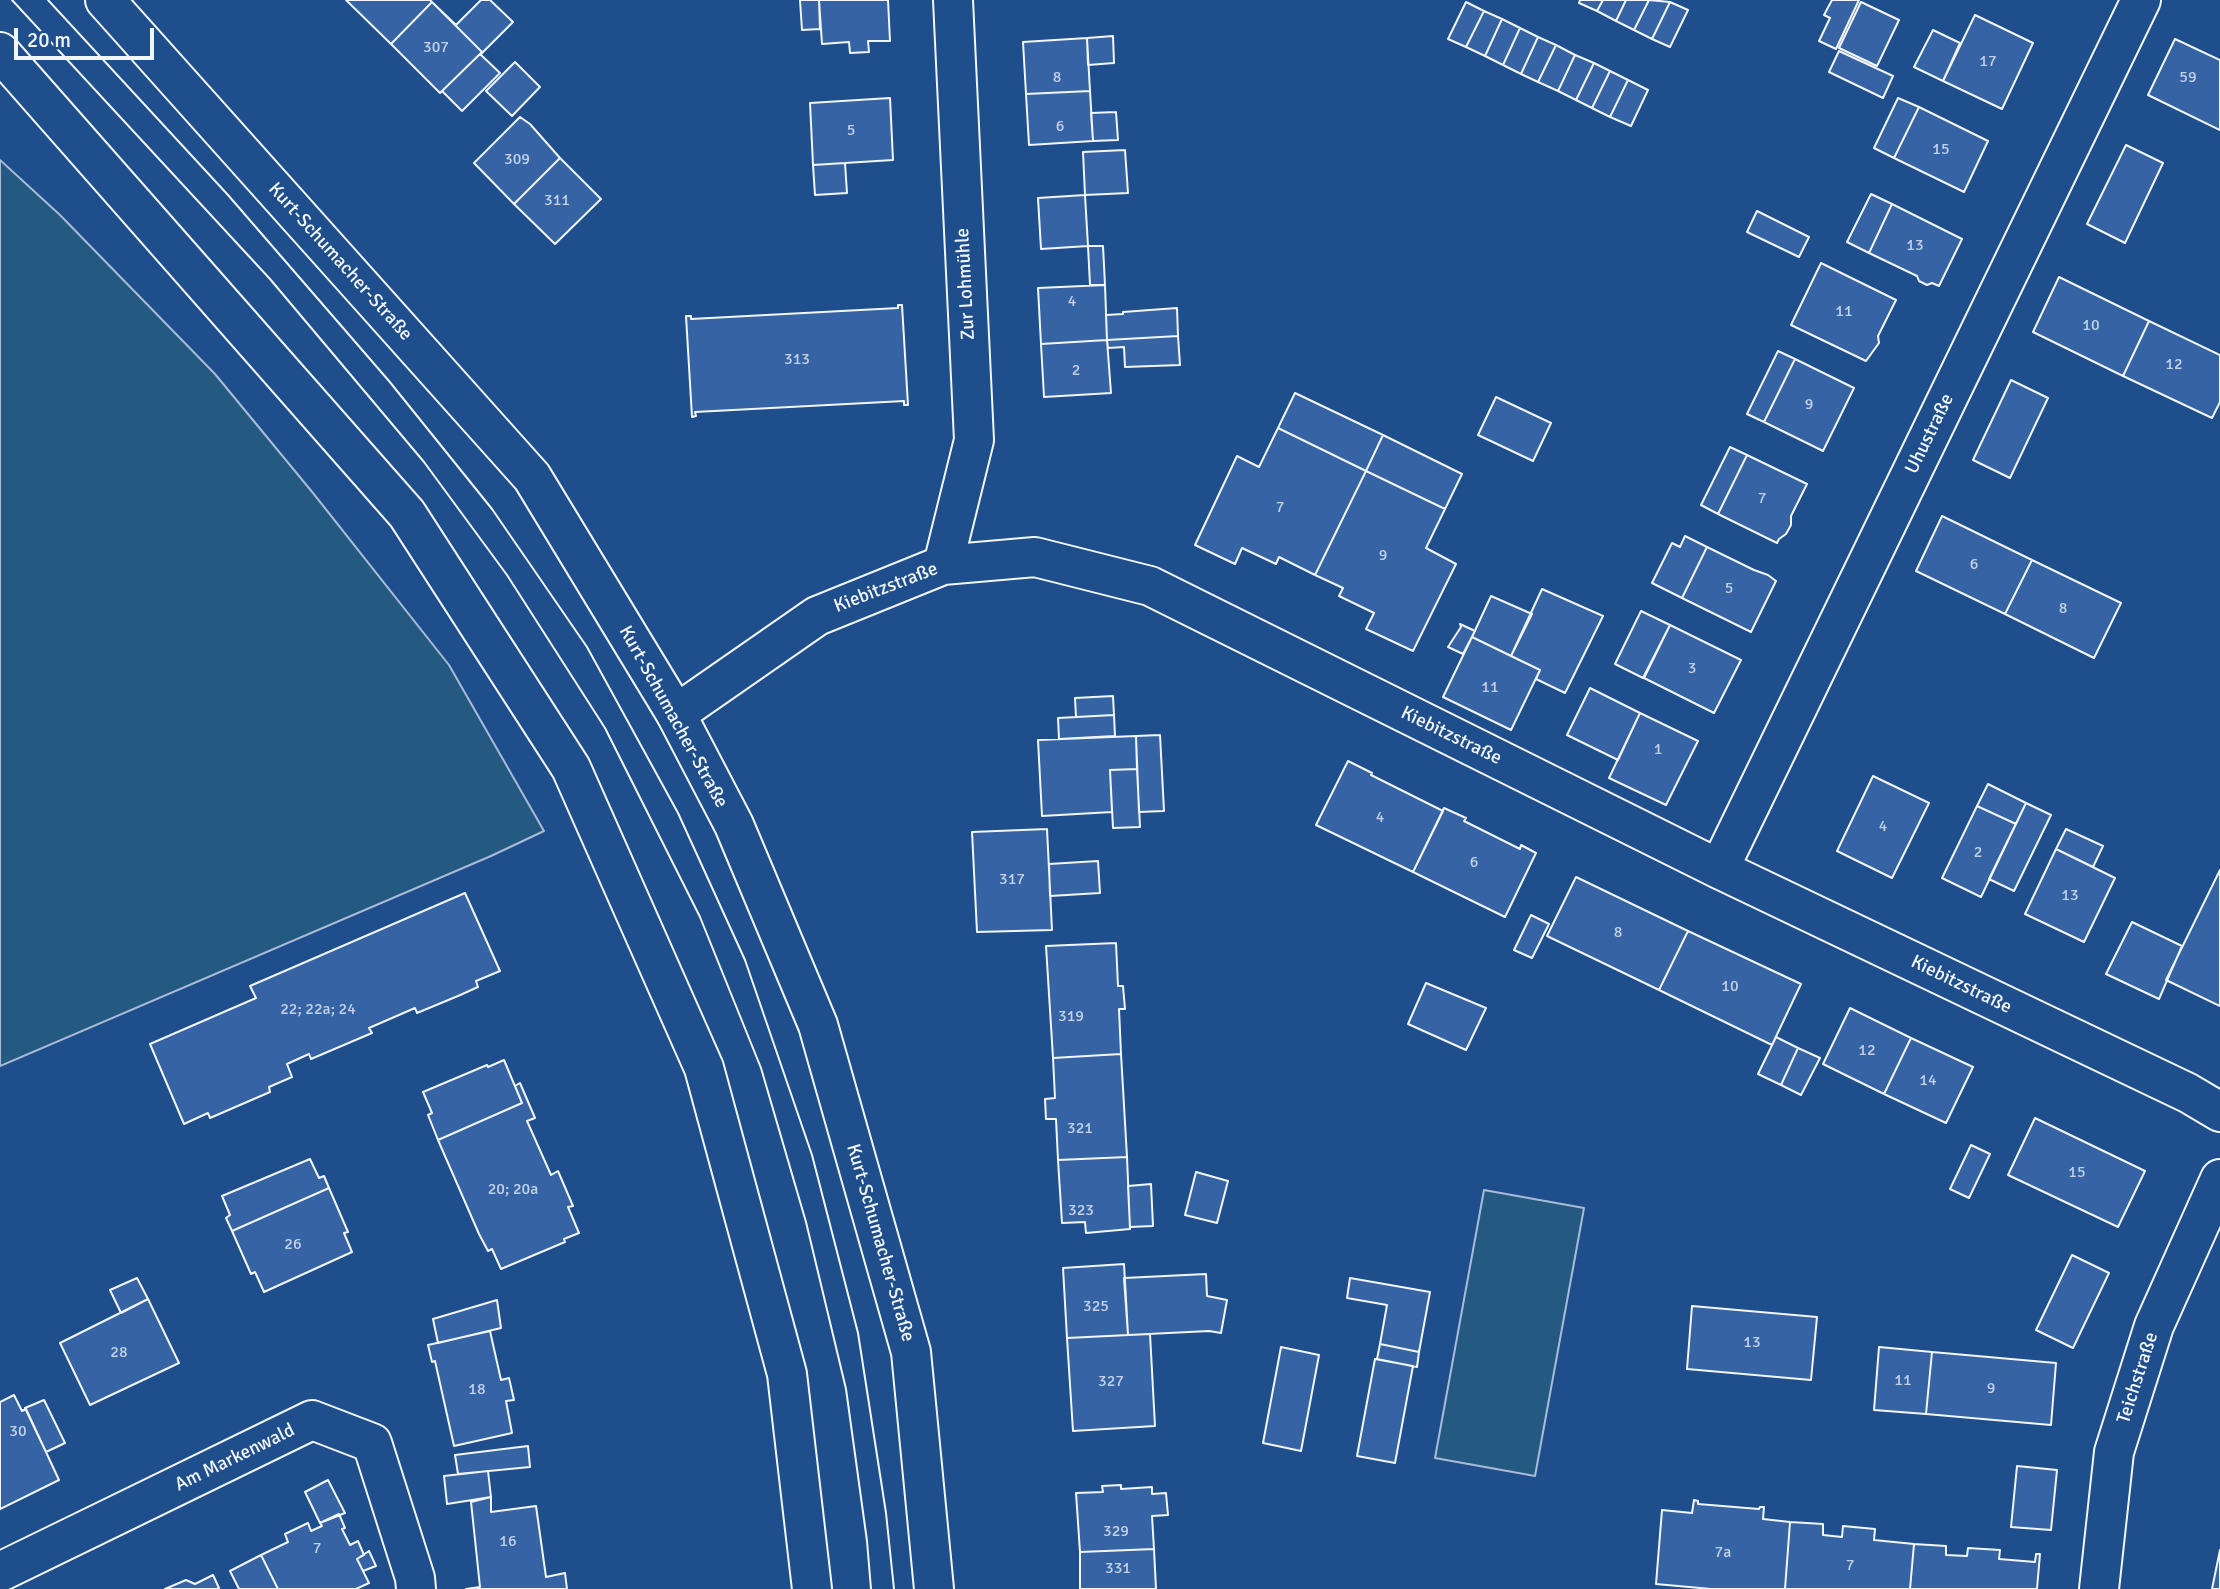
<!DOCTYPE html>
<meta charset="utf-8">
<style>
body{margin:0}
#map{position:relative;width:2220px;height:1589px;overflow:hidden;background:#1f4e8c;font-family:Signika,sans-serif}
canvas{display:block}
.scale{position:absolute;left:14px;top:28px;width:140px;height:32px;box-sizing:border-box;border:4px solid #f2f6ff;border-top:0;padding-left:9px;font-size:21px;line-height:24px;white-space:nowrap;color:#f2f6ff;-webkit-text-stroke:5px #1f4e8c;paint-order:stroke}
</style>
<div id="map">
<canvas width="2220" height="1589"></canvas>
<div class="scale">20 m</div>
</div>
<script>
const c = document.querySelector('canvas').getContext('2d');
c.lineJoin = 'round';
function fill(path, color) {
  c.fillStyle = color;
  c.fill(path, 'evenodd');
}
function toPath(rows) {
  const path = new Path2D();
  for (const r of rows) {
    path.moveTo(r[0], r[1]);
    for (let i = 2; i < r.length; i += 2) path.lineTo(r[i], r[i + 1]);
  }
  return path;
}
function stroke(path, color, width, dash) {
  c.strokeStyle = color;
  c.lineWidth = width;
  c.lineCap = dash ? 'butt' : 'round';
  c.setLineDash(dash || []);
  c.stroke(path);
}
function write(font, color, halo, rows, align = 'center') {
  c.font = font + ' Signika,sans-serif';
  c.lineWidth = 5;
  c.setLineDash([]);
  c.textBaseline = 'middle';
  c.strokeStyle = halo;
  c.fillStyle = color;
  for (const [text, x, y, turn = 0] of rows) {
    c.save();
    c.translate(x, y);
    c.rotate((+turn || 0) * Math.PI / 180);
    c.textAlign = isNaN(turn) ? turn : align;
    if (halo) c.strokeText(text, 0, 0);
    c.fillText(text, 0, 0);
    c.restore();
  }
}
const green = toPath([
 [0,160,60,215,215,374,313,493,449,665,544,831,491,856,0,1066,0,160],
 [1484,1190,1584,1208,1535,1476,1435,1458,1484,1190]
]);
const building = toPath([
 [346,0,430,0,432,2,391,44,346,0],
 [481,0,490,0,513,22,480,55,482,52,433,3,456,25,481,0],
 [800,0,819,0,820,29,802,30,800,0],
 [819,0,888,0,890,41,868,41,869,52,850,53,849,42,822,44,819,0],
 [1580,0,1603,0,1597,11,1579,3,1580,0],
 [1603,0,1626,0,1616,21,1597,11,1603,0],
 [1626,0,1649,0,1634,30,1616,21,1626,0],
 [1649,0,1670,2,1652,39,1634,30,1649,0],
 [1832,0,1859,0,1836,49,1819,41,1830,18,1824,15,1832,0],
 [432,2,482,52,440,93,391,44,432,2],
 [1466,2,1484,11,1466,47,1448,39,1466,2],
 [1670,2,1688,10,1670,47,1652,39,1670,2],
 [1861,2,1899,20,1877,66,1839,48,1861,2],
 [1484,11,1502,19,1485,56,1466,47,1484,11],
 [1975,15,2033,43,2002,109,1943,81,1975,15],
 [1502,19,1520,28,1503,65,1485,56,1502,19],
 [1520,28,1538,37,1521,74,1503,65,1520,28],
 [1933,30,1960,43,1943,81,1914,67,1933,30],
 [1113,36,1114,63,1088,65,1087,38,1113,36],
 [1538,37,1556,45,1538,82,1521,74,1538,37],
 [1087,38,1090,91,1026,94,1023,42,1087,38],
 [2175,39,2220,60,2220,130,2148,95,2175,39],
 [1556,45,1575,55,1558,91,1538,82,1556,45],
 [1839,51,1893,76,1883,98,1829,72,1839,51],
 [480,54,500,73,462,111,442,91,480,54],
 [1575,55,1594,63,1576,100,1558,91,1575,55],
 [515,62,540,87,512,116,486,91,515,62],
 [1594,63,1610,71,1592,108,1576,100,1594,63],
 [1610,71,1628,80,1610,117,1592,108,1610,71],
 [1628,80,1648,90,1631,126,1610,117,1628,80],
 [1090,91,1093,141,1029,145,1026,94,1090,91],
 [890,98,893,160,813,165,810,103,890,98],
 [1898,98,1919,107,1894,158,1874,148,1898,98],
 [1919,107,1988,141,1964,192,1894,158,1919,107],
 [1116,112,1118,140,1093,141,1091,113,1116,112],
 [520,117,530,124,560,158,514,204,474,163,520,117],
 [2126,145,2163,163,2125,243,2087,224,2126,145],
 [1125,150,1128,193,1085,195,1083,152,1125,150],
 [560,158,601,199,555,244,514,204,560,158],
 [845,163,847,193,815,195,813,165,845,163],
 [1871,194,1892,204,1869,253,1847,242,1871,194],
 [1085,195,1088,246,1041,249,1038,198,1085,195],
 [1892,204,1962,239,1939,286,1932,283,1927,285,1919,281,1917,276,1869,253,1892,204],
 [1757,211,1809,237,1799,257,1747,232,1757,211],
 [1088,246,1103,246,1105,285,1090,285,1088,246],
 [1821,263,1896,300,1878,336,1879,343,1866,361,1791,325,1821,263],
 [2059,277,2149,321,2123,376,2033,332,2059,277],
 [1105,285,1107,340,1041,344,1038,288,1105,285],
 [898,305,902,305,908,405,904,405,904,401,695,412,696,416,692,417,686,316,691,316,691,319,898,308,898,305],
 [1177,308,1178,336,1107,340,1106,315,1123,314,1123,312,1177,308],
 [2149,321,2220,355,2220,402,2212,418,2123,376,2149,321],
 [1178,336,1180,365,1125,367,1124,347,1108,348,1107,340,1178,336],
 [1107,340,1111,393,1044,397,1041,344,1107,340],
 [1778,351,1795,359,1764,422,1747,414,1778,351],
 [1795,359,1854,388,1823,451,1764,422,1795,359],
 [2011,380,2048,398,2010,478,1973,460,2011,380],
 [1295,393,1383,435,1366,471,1278,428,1295,393],
 [1496,397,1551,423,1533,461,1478,435,1496,397],
 [1278,428,1366,471,1315,575,1279,557,1276,564,1242,548,1235,564,1195,545,1237,456,1259,467,1278,428],
 [1383,435,1462,474,1445,509,1366,471,1383,435],
 [1730,447,1747,455,1718,514,1701,505,1730,447],
 [1747,455,1807,484,1791,516,1791,525,1786,534,1779,539,1777,543,1718,514,1747,455],
 [1366,471,1445,509,1426,548,1456,564,1413,651,1366,629,1374,613,1339,596,1343,588,1315,575,1366,471],
 [1942,516,2032,560,2005,614,1916,571,1942,516],
 [1685,536,1707,547,1682,598,1652,583,1672,543,1680,547,1685,536],
 [1707,547,1754,570,1768,575,1776,581,1751,632,1682,598,1707,547],
 [2032,560,2121,603,2094,658,2005,614,2032,560],
 [1542,589,1603,616,1565,693,1536,679,1540,670,1511,656,1542,589],
 [1491,596,1532,614,1511,656,1472,637,1491,596],
 [1641,611,1670,625,1643,678,1615,664,1641,611],
 [1460,624,1475,631,1463,654,1448,647,1461,627,1460,624],
 [1670,625,1741,660,1714,713,1644,678,1670,625],
 [1472,637,1540,670,1511,730,1443,697,1472,637],
 [1590,688,1640,713,1618,760,1567,735,1590,688],
 [1113,696,1114,715,1076,717,1075,698,1113,696],
 [1640,713,1698,741,1666,805,1609,778,1640,713],
 [1114,715,1115,736,1059,739,1058,718,1114,715],
 [1160,735,1164,811,1139,812,1136,736,1160,735],
 [1136,736,1137,769,1110,770,1112,812,1042,816,1038,740,1136,736],
 [1348,761,1372,773,1371,775,1443,811,1413,872,1316,825,1348,761],
 [1137,769,1140,827,1113,828,1110,770,1137,769],
 [1873,776,1929,803,1892,878,1837,851,1873,776],
 [1988,784,2026,803,2016,824,1977,806,1988,784],
 [2026,803,2051,815,2014,891,1989,879,2026,803],
 [1977,806,2016,824,1981,897,1942,878,1977,806],
 [1444,808,1466,818,1464,821,1520,849,1521,845,1536,853,1505,917,1413,872,1444,808],
 [1047,829,1052,930,977,932,972,832,1047,829],
 [2066,829,2103,846,2093,867,2056,849,2066,829],
 [2056,849,2115,878,2084,942,2025,914,2056,849],
 [1098,861,1100,893,1050,896,1049,864,1098,861],
 [2220,870,2220,1006,2166,980,2220,870],
 [1576,877,1688,931,1659,990,1547,936,1576,877],
 [465,893,500,971,476,981,478,987,458,996,417,1013,415,1008,369,1028,372,1033,311,1059,309,1054,287,1064,292,1077,269,1087,270,1092,210,1118,208,1113,184,1124,150,1044,256,998,250,986,465,893],
 [1531,915,1549,924,1532,958,1514,950,1531,915],
 [2132,922,2182,946,2159,999,2106,974,2132,922],
 [1688,931,1801,984,1772,1045,1659,990,1688,931],
 [1116,943,1118,986,1123,986,1125,1009,1119,1009,1121,1054,1053,1058,1046,946,1116,943],
 [1426,983,1486,1008,1466,1050,1408,1024,1426,983],
 [1850,1008,1911,1038,1884,1094,1823,1064,1850,1008],
 [1776,1037,1798,1048,1781,1085,1758,1074,1776,1037],
 [1911,1038,1973,1067,1946,1123,1884,1094,1911,1038],
 [1798,1048,1820,1058,1801,1095,1781,1085,1798,1048],
 [1121,1054,1127,1157,1058,1160,1056,1119,1046,1119,1045,1099,1055,1098,1053,1058,1121,1054],
 [504,1060,522,1103,438,1140,428,1115,432,1113,423,1092,487,1065,488,1067,504,1060],
 [520,1083,535,1118,527,1121,551,1175,558,1171,573,1206,568,1207,579,1233,564,1239,565,1242,501,1269,492,1249,488,1251,479,1234,438,1140,522,1103,515,1086,520,1083],
 [2035,1118,2145,1171,2118,1227,2008,1175,2035,1118],
 [1971,1145,1990,1154,1969,1198,1950,1189,1971,1145],
 [1127,1157,1130,1229,1086,1233,1085,1222,1062,1223,1058,1160,1127,1157],
 [310,1159,319,1178,324,1176,329,1188,232,1231,226,1218,230,1215,222,1196,310,1159],
 [1196,1172,1228,1181,1217,1223,1185,1215,1196,1172],
 [1151,1184,1153,1226,1130,1227,1128,1186,1151,1184],
 [329,1188,348,1232,344,1233,352,1252,264,1292,255,1272,251,1274,232,1231,329,1188],
 [2072,1255,2109,1273,2073,1348,2036,1330,2072,1255],
 [1124,1264,1128,1335,1067,1338,1063,1268,1124,1264],
 [1206,1274,1207,1296,1227,1300,1221,1333,1209,1331,1128,1335,1124,1278,1206,1274],
 [137,1278,148,1299,121,1313,110,1290,137,1278],
 [1350,1278,1430,1292,1419,1352,1380,1344,1387,1305,1347,1298,1350,1278],
 [148,1299,179,1363,90,1405,60,1343,148,1299],
 [497,1300,501,1328,438,1343,433,1319,497,1300],
 [1692,1306,1817,1317,1811,1380,1687,1369,1692,1306],
 [490,1331,501,1380,509,1378,514,1400,506,1401,512,1433,454,1446,435,1361,432,1362,428,1345,490,1331],
 [1150,1334,1155,1426,1073,1431,1067,1338,1150,1334],
 [1380,1344,1419,1352,1417,1367,1377,1359,1380,1344],
 [1281,1347,1319,1355,1301,1451,1263,1443,1281,1347],
 [1879,1347,1932,1352,1926,1414,1874,1410,1879,1347],
 [1932,1352,2056,1363,2051,1425,1926,1414,1932,1352],
 [1375,1359,1413,1366,1395,1463,1357,1456,1375,1359],
 [14,1395,22,1411,26,1409,59,1480,0,1509,0,1402,14,1395],
 [44,1400,65,1443,46,1452,25,1408,44,1400],
 [528,1446,530,1467,458,1474,455,1455,528,1446],
 [2017,1466,2057,1470,2051,1530,2011,1527,2017,1466],
 [488,1471,491,1497,447,1504,444,1476,488,1471],
 [328,1480,345,1513,320,1523,305,1492,328,1480],
 [1121,1485,1121,1489,1152,1487,1152,1494,1166,1493,1168,1515,1152,1516,1154,1549,1080,1552,1076,1493,1103,1492,1102,1486,1121,1485],
 [491,1497,491,1512,536,1506,546,1577,565,1573,567,1589,466,1589,480,1587,471,1502,491,1497],
 [1694,1500,1698,1501,1698,1504,1759,1509,1760,1507,1764,1507,1763,1519,1790,1522,1785,1589,1711,1589,1656,1584,1662,1510,1692,1513,1694,1500],
 [339,1514,345,1528,342,1529,350,1545,358,1541,364,1555,357,1559,369,1583,356,1589,278,1589,261,1555,288,1542,285,1534,308,1523,311,1531,322,1526,320,1523,339,1514],
 [1790,1522,1823,1524,1823,1535,1842,1537,1843,1526,1875,1529,1874,1540,1914,1544,1910,1589,1785,1589,1790,1522],
 [1914,1544,1946,1546,1946,1555,1967,1556,1968,1548,2000,1550,1999,1559,2035,1562,2036,1554,2040,1554,2037,1589,1910,1589,1914,1544],
 [1154,1549,1156,1589,1080,1589,1080,1552,1154,1549],
 [2220,1550,2220,1589,2212,1589,2220,1550],
 [369,1551,376,1566,363,1571,357,1559,369,1551],
 [261,1555,278,1589,239,1589,230,1571,261,1555],
 [213,1575,219,1588,217,1589,165,1589,186,1580,195,1584,213,1575]
]);
const minor = toPath([
 [943,565,974,440,953,0],
 [676,714,817,616,943,565,1035,557,1150,586,1719,869,2188,1093,2220,1112],
 [1719,869,2141,0],
 [0,1572,312,1420,372,1443,415,1578,416,1589],
 [2099,1589,2114,1452,2154,1326,2220,1179]
]);
const major = toPath([
 [105,0,532,477,676,714,734,825,818,1025,911,1352,934,1589],
 [0,52,407,514,571,768,704,1068,787,1374,812,1589]
]);
const tram = toPath([
 [12,0,270,279,424,462,507,575,605,728,700,917,761,1068,806,1222,846,1389,867,1541,871,1589],
 [48,0,228,195,389,381,492,509,587,647,678,813,745,960,812,1155,858,1333,886,1513,894,1589]
]);
const numberNames = [
 ["307",436,48],
 ["17",1988,62],
 ["8",1057,78],
 ["59",2188,78],
 ["6",1060,127],
 ["5",851,131],
 ["15",1941,150],
 ["309",517,160],
 ["311",557,201],
 ["13",1915,246],
 ["4",1072,302],
 ["11",1844,312],
 ["10",2091,326],
 ["313",797,360],
 ["12",2174,365],
 ["2",1076,371],
 ["9",1809,405],
 ["7",1762,499],
 ["7",1280,508],
 ["9",1383,556],
 ["6",1974,565],
 ["5",1729,589],
 ["8",2063,609],
 ["3",1692,669],
 ["11",1490,688],
 ["1",1658,750],
 ["4",1380,818],
 ["4",1883,827],
 ["2",1978,853],
 ["6",1474,863],
 ["317",1012,880],
 ["13",2070,896],
 ["8",1618,933],
 ["10",1730,987],
 ["22; 22a; 24",318,1010],
 ["319",1071,1017],
 ["12",1867,1051],
 ["14",1928,1081],
 ["321",1080,1129],
 ["15",2077,1173],
 ["20; 20a",513,1190],
 ["323",1081,1211],
 ["26",293,1245],
 ["325",1096,1307],
 ["13",1752,1343],
 ["28",119,1353],
 ["11",1903,1381],
 ["327",1111,1382],
 ["9",1991,1389],
 ["18",477,1390],
 ["30",18,1432],
 ["329",1116,1532],
 ["16",508,1542],
 ["7",317,1549],
 ["7a",1723,1553],
 ["7",1850,1566],
 ["331",1118,1569]
];
const streetNames = [
 ["Kurt-Schumacher-Straße",340,262,48],
 ["Zur Lohmühle",966,284,-93],
 ["Uhustraße",1930,434,-64],
 ["Kiebitzstraße",886,588,-21],
 ["Kurt-Schumacher-Straße",673,717,61],
 ["Kiebitzstraße",1451,736,26],
 ["Kiebitzstraße",1961,985,26],
 ["Kurt-Schumacher-Straße",880,1243,74],
 ["Teichstraße",2138,1378,-72],
 ["Am Markenwald",235,1458,-26]
];
fill(green, '#245a82');
stroke(green, '#a8bbd7', 2);
fill(building, '#3563a3');
stroke(building, '#f2f6ff', 2);
stroke(minor, '#f2f6ff', 42);
stroke(major, '#f2f6ff', 42);
stroke(minor, '#1f4e8c', 38);
stroke(major, '#1f4e8c', 38);
stroke(tram, '#f2f6ff', 2);
write('16px', '#c3d1e8', null, numberNames);
write('19px', '#f2f6ff', '#1f4e8c', streetNames);
</script>
